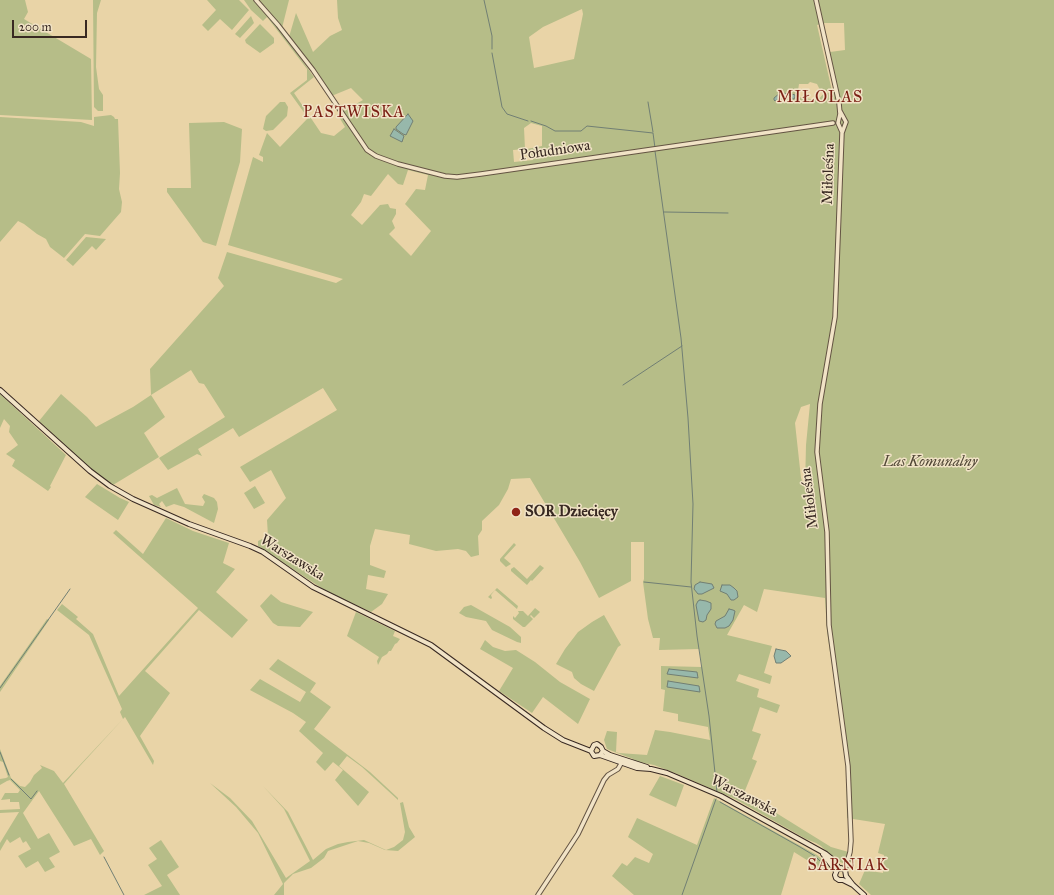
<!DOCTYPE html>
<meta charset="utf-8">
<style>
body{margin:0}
#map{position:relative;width:1054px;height:895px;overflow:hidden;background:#e9d4a7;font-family:"IM FELL Great Primer",serif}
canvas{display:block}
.scale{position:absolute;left:12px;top:20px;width:75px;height:18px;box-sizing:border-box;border:2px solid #382922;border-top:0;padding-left:5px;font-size:12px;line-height:14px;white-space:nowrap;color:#382922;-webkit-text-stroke:3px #f1e3c6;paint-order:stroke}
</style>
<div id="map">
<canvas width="1054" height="895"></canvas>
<div class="scale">200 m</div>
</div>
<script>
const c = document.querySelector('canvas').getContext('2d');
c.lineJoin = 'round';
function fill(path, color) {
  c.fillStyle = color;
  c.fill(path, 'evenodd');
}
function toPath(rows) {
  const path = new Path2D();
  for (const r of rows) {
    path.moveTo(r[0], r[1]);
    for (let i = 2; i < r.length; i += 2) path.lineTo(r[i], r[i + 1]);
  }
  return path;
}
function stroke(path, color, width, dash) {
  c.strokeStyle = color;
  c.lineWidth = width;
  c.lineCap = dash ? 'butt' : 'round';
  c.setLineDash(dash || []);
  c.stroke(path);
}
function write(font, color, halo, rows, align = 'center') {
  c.font = font + ' "IM FELL Great Primer",serif';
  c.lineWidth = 3;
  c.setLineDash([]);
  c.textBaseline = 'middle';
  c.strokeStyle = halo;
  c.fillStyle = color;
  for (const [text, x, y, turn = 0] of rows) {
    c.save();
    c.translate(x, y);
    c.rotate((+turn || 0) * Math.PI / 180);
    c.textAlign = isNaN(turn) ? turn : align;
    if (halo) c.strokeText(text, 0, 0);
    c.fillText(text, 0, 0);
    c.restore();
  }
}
const green = toPath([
 [0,0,25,0,28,12,24,19,91,59,92,120,0,115],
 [93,0,101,0,97,13,96,67,99,89,103,95,103,111,98,111,94,107],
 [207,0,239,0,249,10,232,30,220,19,208,31,202,25,216,10],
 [244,0,255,0,275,23,314,77,294,93,321,133,334,136,345,127,339,117,340,113,363,100,351,88,329,97,289,37,296,13,313,52,330,36,342,30,338,18,337,0,1054,0,1054,895,871,895,859,884,865,870,883,873,884,855,878,853,885,824,847,818,846,763,827,631,825,598,764,589,757,612,744,605,727,635,772,646,764,673,772,676,770,684,739,674,736,681,759,689,757,697,780,705,777,713,760,707,752,731,761,734,752,759,757,761,744,793,831,847,852,853,850,866,835,860,821,846,816,843,806,839,735,799,675,773,654,765,634,761,633,759,607,749,604,740,607,731,617,732,616,752,619,753,647,755,655,730,670,732,710,740,708,727,678,721,678,714,663,711,665,690,661,689,661,666,702,667,699,649,659,650,660,638,653,638,648,619,643,582,644,579,644,542,631,542,631,581,599,598,580,562,530,478,511,479,508,489,499,505,482,521,482,530,478,536,479,555,471,557,466,551,458,549,436,551,409,544,410,535,375,529,370,546,370,565,386,571,384,578,368,575,366,589,388,594,382,604,371,612,326,591,258,546,258,541,268,536,267,520,286,498,271,470,250,482,240,467,337,410,323,388,239,437,233,428,198,449,202,456,197,454,168,470,159,458,225,417,204,384,199,383,191,370,151,395,165,417,144,433,159,457,113,485,93,471,39,421,61,394,87,417,96,427,133,407,151,395,150,369,224,286,218,278,227,252,336,283,343,279,228,245,253,157,263,162,263,157,259,155,267,133,280,147,308,118,290,93,307,80,307,69,267,17,263,21,251,10],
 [582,9,583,14,574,59,534,68,529,37,543,27],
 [825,23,844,23,845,50,830,52,837,92,824,93,818,100,797,97,799,84,808,84,810,82,817,84,821,92,832,91,817,25],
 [531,123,542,126,542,146,527,149,527,152,532,155,533,160,514,162,513,150,525,149,524,128],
 [408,170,428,175,425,190,416,189,405,204,431,231,411,256,389,234,395,228,392,221,396,214,396,209,390,208,388,204,380,205,362,225,351,215,361,202,364,194,371,196,388,174,398,184,403,185],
 [810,404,806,445,805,488,801,478,795,423,801,407],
 [258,0,289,0,282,28],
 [251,16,254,23,240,38,235,34],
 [260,24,274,38,274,43,260,53,246,43,245,40],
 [280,102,285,102,288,107,287,116,273,130,266,131,263,129,266,116],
 [111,115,114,117,115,119,118,119,120,173,119,189,122,202,121,212,100,236,85,234,64,258,50,247,46,239,37,234,24,224,18,221,0,242,0,117,81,122,94,126,94,117],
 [224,122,242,129,240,162,216,246,203,242,167,192,167,188,191,188,189,123],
 [86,237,106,239,96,250,92,246,73,266,66,260],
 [0,394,66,455,50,486,51,487,48,491,12,466,15,460,6,454,18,445,9,432,10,426,4,419,0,428],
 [97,484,120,498,129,502,118,520,85,497],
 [255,486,265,503,254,509,244,493],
 [177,488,185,504,203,506,205,502,202,497,204,494,214,498,217,502,218,509,214,523,184,507,174,504,166,507,162,501,159,504,161,507,154,505,149,496,152,495,157,498],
 [166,518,193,531,229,543,223,563,235,569,216,592,248,620,232,638,199,610,145,671,170,693,140,736,154,761,153,765,125,717,123,719,79,767,64,784,104,851,100,855,91,839,74,846,39,791,23,813,38,839,49,833,60,852,49,858,55,867,45,872,38,861,26,868,18,856,31,849,26,841,23,843,20,837,10,843,7,839,0,851,0,843,19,812,0,813,0,810,20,809,19,802,10,802,10,799,1,800,5,793,18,793,20,790,10,780,7,781,0,785,0,779,6,778,8,777,3,762,0,761,0,749,11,778,20,786,25,787,30,782,34,775,42,768,40,765,54,771,63,783,123,719,120,712,122,709,89,635,57,610,62,604,78,617,76,619,93,634,119,696,198,608,113,533,116,530,143,554],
 [514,543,516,545,504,558,511,564,506,567,500,561,500,559],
 [540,565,544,568,532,581,531,580,527,585,511,571,511,569,514,567,527,579],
 [497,588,518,606,517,609,495,590,491,595,492,598,491,599,488,597],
 [271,594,281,602,313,612,300,627,278,626,273,623,260,606],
 [471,605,510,627,521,637,521,643,517,642,492,630,486,621,466,617,459,613,464,607],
 [535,608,540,612,534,618,531,615,530,616,533,619,525,627,523,627,513,619,513,616,515,618,519,613,518,611,523,611,528,616],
 [356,612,395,631,393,636,400,639,397,643,395,644,391,651,389,651,387,654,382,657,378,665,377,661,379,657,347,636],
 [604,615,621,645,618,647,594,691,581,684,574,678,572,672,556,664,565,649,578,632,592,622],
 [47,619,49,620,0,692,0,686],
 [485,640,493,647,505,651,516,650,535,662,560,682,590,699,578,724,543,697,532,713,499,691,513,668,480,649],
 [278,659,316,683,310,692,331,707,314,729,370,772,398,798,398,800,362,767,347,756,339,766,369,792,358,806,335,780,343,770,333,762,325,771,316,762,323,753,299,731,306,722,293,713,250,690,260,679,300,702,306,692,269,669],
 [660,776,684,785,676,807,649,795],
 [210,783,230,798,252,821,286,878,310,861,284,809,263,786,288,812,313,860,326,849,338,844,348,842,364,840,386,850,394,847,403,840,405,832,400,803,403,802,409,827,415,837,398,851,385,850,369,843,358,841,328,851,324,858,311,868,293,874,284,883,284,895,274,895,283,884,258,833,236,807],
 [714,798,817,855,824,861,818,867,794,852,781,895,634,895,612,876,622,863,627,866,635,857,649,863,653,854,628,837,637,818,697,845],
 [161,840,179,867,167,875,180,895,144,895,162,886,148,865,157,859,149,848]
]);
const water = toPath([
 [780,93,792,94,795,95,795,97,794,99,782,98,775,101,774,100,774,98,780,93],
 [408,114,413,121,406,135,403,134,396,129,396,127,408,114],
 [394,129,404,136,402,142,390,136,394,129],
 [700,582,712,584,714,588,702,594,698,594,694,589,695,585,700,582],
 [722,585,730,585,734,588,737,591,738,597,734,600,731,600,727,594,720,591,722,585],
 [700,600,706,601,711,603,711,609,707,615,706,620,703,622,699,621,696,605,698,601,700,600],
 [729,609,733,610,735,611,733,620,729,626,725,628,717,628,715,624,716,621,725,616,729,609],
 [776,649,786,651,791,656,781,663,776,663,774,656,776,649],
 [669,669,697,672,698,678,667,674,669,669],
 [668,681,699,686,700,692,667,687,668,681]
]);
const stream = toPath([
 [484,0,492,36,492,49],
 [492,53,502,107,507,114,528,121],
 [648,102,653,132],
 [531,121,546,126,555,131,581,131,587,126,653,133,655,148],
 [655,151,681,338,688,418,693,504,691,582,697,636,709,716,717,792],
 [664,212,728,213],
 [623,385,682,346],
 [644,582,691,587],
 [0,688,70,589],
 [0,752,9,775],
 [11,779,31,799,37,791],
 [720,802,800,847,815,856,820,861],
 [104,857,124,895],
 [682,895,716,799]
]);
const tertiary = toPath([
 [256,0,278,25,313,70,367,150,376,156,398,164,445,176,457,177,481,174,833,123],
 [816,0,839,103,840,114,838,123,842,132],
 [840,111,846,122,842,133,835,317,820,404,817,452,827,532,829,625,848,766,851,841,850,852,845,870],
 [538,895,578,834,604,780,608,775,618,769,623,760]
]);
const secondary = toPath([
 [0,390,90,471,110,486,133,499,189,524,250,546,263,552,313,587,431,645,544,728,563,740,591,751],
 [603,751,610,755,647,767],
 [600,755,603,751,601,747,597,744,594,745,591,751,594,756,600,755,637,768,651,769,667,773,721,796,826,854,831,858,839,868],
 [823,854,836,871],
 [853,885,843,880,839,880,836,878,835,875,837,870,841,868,845,870,846,876,853,885,864,895]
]);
const markers = [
 [516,512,5,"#8f2418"]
];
const streetNames = [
 ["Południowa",555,151,-8],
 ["Miłoleśna",829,174,-88],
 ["Miłoleśna",810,498,-97],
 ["Warszawska",292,558,32],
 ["Warszawska",744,796,27]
];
const parkNames = [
 ["Las Komunalny",930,462]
];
const poiNames = [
 ["SOR Dziecięcy",525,512]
];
const neighbourhoodNames = [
 ["MIŁOLAS",820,98],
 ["PASTWISKA",354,113],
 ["SARNIAK",848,866]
];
fill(green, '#b6bd88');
fill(water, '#97b8ab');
stroke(water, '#717f74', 1);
stroke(stream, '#717f74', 1);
stroke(tertiary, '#645443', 5.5);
stroke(secondary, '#382922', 6);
stroke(tertiary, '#f1e3c6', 3.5);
stroke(secondary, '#f1e3c6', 4);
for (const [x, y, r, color] of markers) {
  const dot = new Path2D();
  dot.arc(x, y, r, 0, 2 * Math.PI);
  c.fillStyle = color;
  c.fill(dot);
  stroke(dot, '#f1e3c6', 1.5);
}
write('15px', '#382922', '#f1e3c6', streetNames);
write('italic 15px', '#514736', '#f1e3c6', parkNames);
write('bold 15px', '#382922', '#f1e3c6', poiNames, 'left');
c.letterSpacing = '1px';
write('16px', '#7a1f14', '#f1e3c6', neighbourhoodNames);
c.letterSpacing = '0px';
</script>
